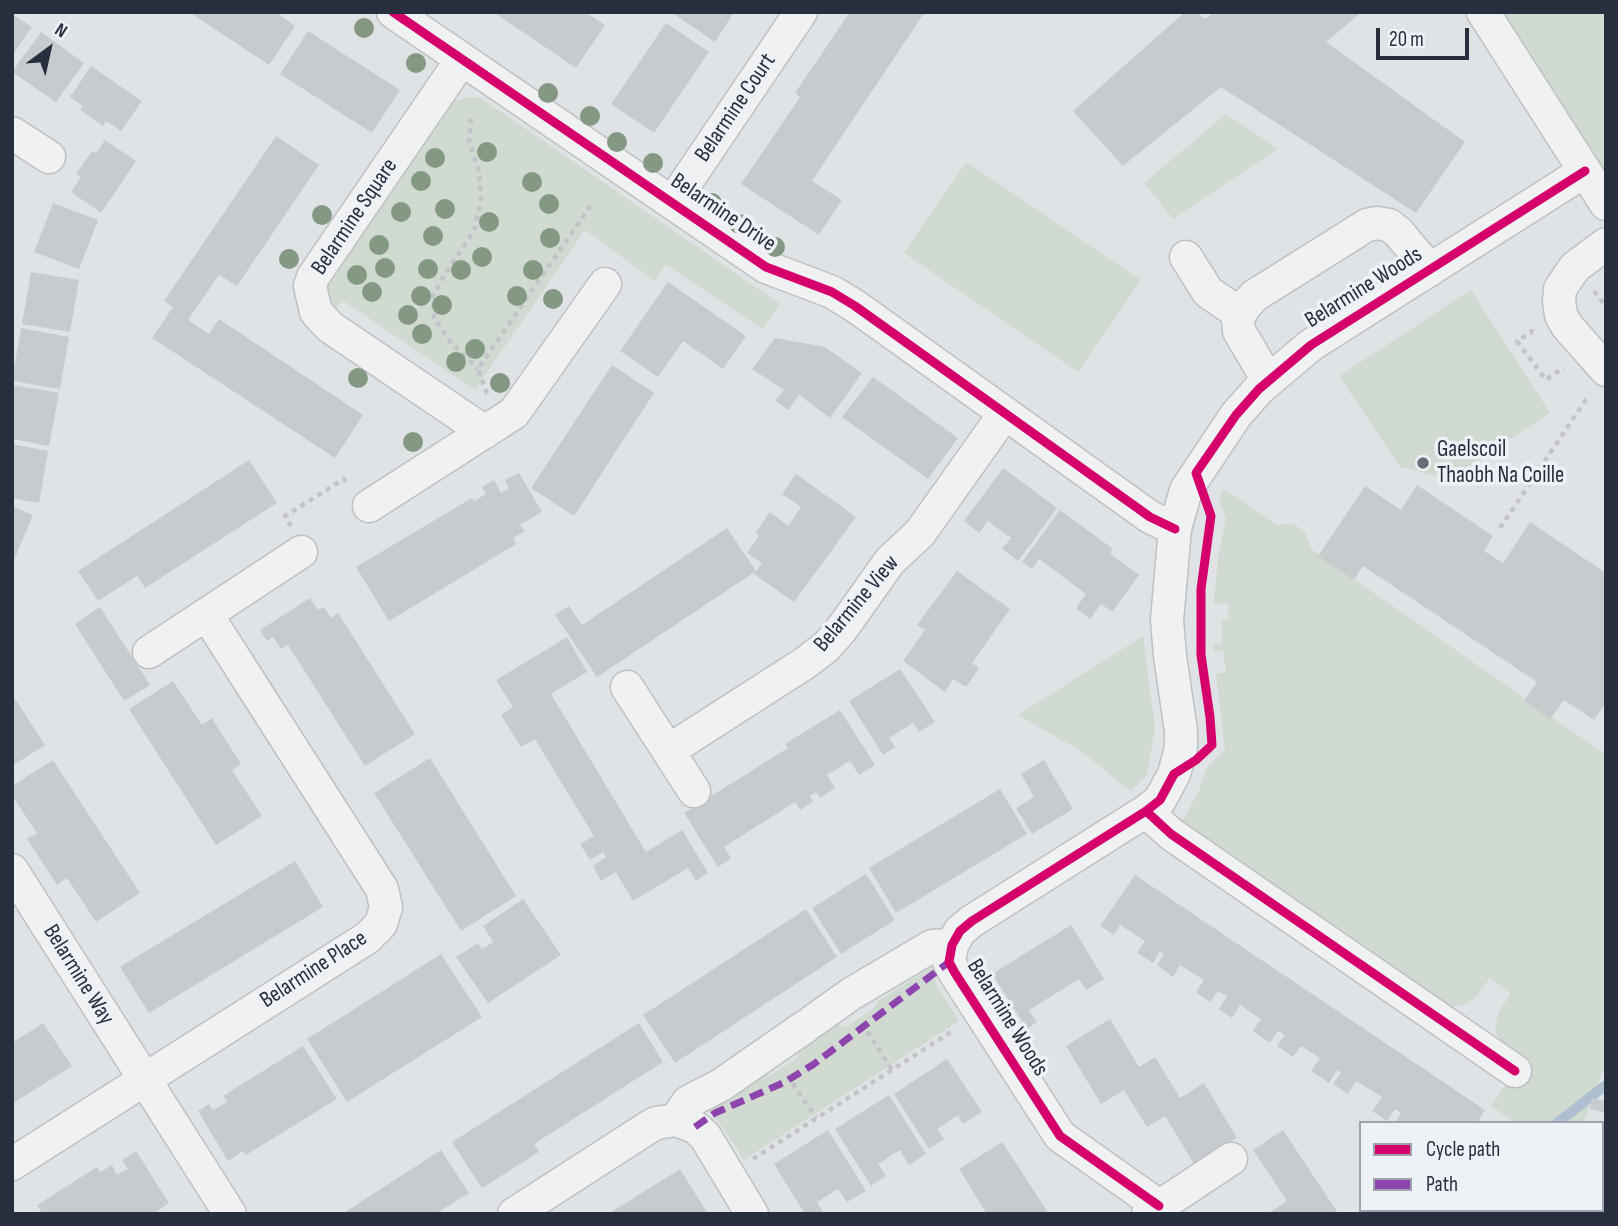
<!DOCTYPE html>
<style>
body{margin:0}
#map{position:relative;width:1618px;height:1226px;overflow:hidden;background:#e0e3e6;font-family:"Sofia Sans Condensed",sans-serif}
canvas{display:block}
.frame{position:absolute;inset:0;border:14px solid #272f3f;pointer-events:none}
.legend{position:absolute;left:1359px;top:1121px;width:245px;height:91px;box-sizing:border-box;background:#eef1f6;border:2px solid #9ea3ad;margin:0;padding:9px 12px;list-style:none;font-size:21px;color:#272f3f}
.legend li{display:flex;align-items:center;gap:14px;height:35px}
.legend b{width:35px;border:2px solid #9ea3ad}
.north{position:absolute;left:14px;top:14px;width:70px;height:70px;-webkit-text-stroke:5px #eef1f6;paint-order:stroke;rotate:33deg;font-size:19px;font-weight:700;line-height:28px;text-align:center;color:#272f3f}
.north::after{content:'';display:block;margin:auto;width:24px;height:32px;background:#272f3f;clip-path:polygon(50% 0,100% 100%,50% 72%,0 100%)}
.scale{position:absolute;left:1376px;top:28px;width:93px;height:32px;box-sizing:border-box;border:4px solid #272f3f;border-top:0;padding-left:9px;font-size:21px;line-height:24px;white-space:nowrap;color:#272f3f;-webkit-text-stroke:5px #eef1f6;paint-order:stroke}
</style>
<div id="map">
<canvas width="1618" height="1226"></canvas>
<div class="frame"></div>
<ul class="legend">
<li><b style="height:9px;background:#d6006c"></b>Cycle path</li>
<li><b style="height:9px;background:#8e44ad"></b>Path</li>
</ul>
<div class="north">N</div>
<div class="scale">20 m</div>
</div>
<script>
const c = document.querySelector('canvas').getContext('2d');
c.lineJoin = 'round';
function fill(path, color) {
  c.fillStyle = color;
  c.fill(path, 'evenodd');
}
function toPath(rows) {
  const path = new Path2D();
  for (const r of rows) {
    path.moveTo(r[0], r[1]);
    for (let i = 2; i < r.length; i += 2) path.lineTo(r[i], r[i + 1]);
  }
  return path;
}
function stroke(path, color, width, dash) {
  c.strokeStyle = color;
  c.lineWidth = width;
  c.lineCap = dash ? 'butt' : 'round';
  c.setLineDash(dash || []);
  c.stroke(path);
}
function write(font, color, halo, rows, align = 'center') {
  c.font = font + ' "Sofia Sans Condensed",sans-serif';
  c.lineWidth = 7;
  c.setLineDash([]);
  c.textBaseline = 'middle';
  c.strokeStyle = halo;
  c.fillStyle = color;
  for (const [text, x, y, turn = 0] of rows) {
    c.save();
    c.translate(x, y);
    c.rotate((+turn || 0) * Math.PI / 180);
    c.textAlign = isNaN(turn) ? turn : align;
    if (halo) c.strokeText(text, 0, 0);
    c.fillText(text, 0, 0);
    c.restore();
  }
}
const green = toPath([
 [1502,12,1606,12,1606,174],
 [471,97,481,98,780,304,763,329,666,265,655,281,585,230,475,390,342,300,331,316,321,296,327,281,452,101],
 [1226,114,1278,149,1173,219,1144,183],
 [966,162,1141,280,1078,372,904,253],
 [1471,290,1550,413,1450,479,1400,467,1339,376],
 [1224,489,1277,525,1293,523,1306,534,1311,549,1606,755,1606,1062,1583,1123,1516,1123,1491,1106,1523,1060,1505,1047,1495,1031,1498,1013,1511,993,1490,978,1475,998,1467,1004,1449,1007,1181,823,1198,793,1206,769,1225,749,1216,674,1226,672,1223,651,1214,651,1214,644,1222,643,1222,620,1228,619,1229,604,1214,603,1218,556,1226,519,1219,498],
 [1143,636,1155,728,1147,775,1131,791,1079,750,1018,715],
 [931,967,937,986,959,1021,744,1160,716,1118,708,1110,762,1076,771,1075,797,1058,800,1049,838,1024,846,1027,875,1007,878,1001]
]);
const stream = toPath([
 [1557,1123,1606,1085],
 [1437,1214,1442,1210]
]);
const building = toPath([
 [189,12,275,12,295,26,269,65],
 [493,12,585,12,605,25,576,68],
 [671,12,734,12,715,42],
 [850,12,925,12,812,181,842,200,819,235,741,184,800,97,795,93],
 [1185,12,1196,12,1205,19,1214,12,1362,12,1326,42,1465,142,1416,213,1221,87,1123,166,1073,111],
 [12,14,32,27,12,56],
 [666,23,709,52,654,133,611,104],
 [308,31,400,90,372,133,280,74],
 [41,32,84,63,56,102,12,72],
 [91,66,142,101,121,131,106,121,103,126,80,110,83,106,70,97],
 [276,136,319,165,237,286,219,275,188,320,209,334,219,319,363,415,335,458,152,338,173,307,164,301],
 [105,140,136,161,101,213,71,192,81,177,76,174,92,151,96,153],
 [53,203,98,220,79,269,34,252],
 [31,272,79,280,70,332,22,324],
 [668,282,746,336,723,369,683,341,658,377,620,351],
 [21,328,69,337,60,389,12,381],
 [775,338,825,347,862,373,830,418,799,395,788,410,775,401,784,390,752,369],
 [612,365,654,393,574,516,531,488],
 [873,377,958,438,928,479,842,417],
 [12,385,59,393,49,446,12,439],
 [12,444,48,451,39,503,12,498],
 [249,460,277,503,145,588,137,576,98,601,78,571],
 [1003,468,1057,508,1018,561,1002,549,1011,538,1000,530,988,521,979,533,964,521],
 [519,473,542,512,520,525,525,531,513,538,516,544,389,621,356,567,472,498,474,501,486,494,482,487,494,480,501,493,509,488,505,480],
 [796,474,856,517,794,602,754,574,762,563,747,553,759,536,755,533,770,512,788,526,801,507,782,494],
 [1417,485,1493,536,1484,551,1503,563,1530,522,1606,573,1606,703,1594,720,1564,700,1550,719,1524,701,1537,682,1363,566,1354,580,1318,556,1365,486,1401,510],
 [12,506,33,515,12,565],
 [1060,510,1113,549,1110,554,1139,575,1112,612,1101,604,1090,619,1076,608,1086,594,1039,559,1032,569,1022,562],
 [727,528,756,571,597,677,555,615,569,606,582,625],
 [957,571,1010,609,972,663,979,668,966,687,953,679,945,692,903,661,925,630,917,625],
 [310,598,318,610,324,607,331,618,338,613,415,734,365,766,288,645,281,649,273,637,267,641,260,630],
 [100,607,150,685,124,701,75,624],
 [567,637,587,672,551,694,646,852,682,830,708,873,696,881,688,868,633,901,616,872,601,881,593,866,606,857,603,852,590,860,580,844,594,836,535,739,521,747,501,715,513,707,496,680],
 [900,669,935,722,919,732,913,723,889,738,895,747,883,755,849,701],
 [173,681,202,725,212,718,241,764,232,770,262,816,216,845,129,709],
 [12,694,45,745,12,766],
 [840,710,875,765,859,775,850,761,827,775,835,788,820,798,816,792,810,796,813,802,800,810,795,802,724,847,731,858,718,867,684,813,788,748,785,744],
 [430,758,516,896,461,931,374,793],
 [53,760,140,893,96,922,67,878,57,885,27,839,37,833,12,796,12,786],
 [1044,760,1073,809,1032,834,1016,808,1034,797,1021,774],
 [1000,789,1027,834,896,913,869,868],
 [295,861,323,907,149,1013,120,967],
 [866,874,895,920,841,954,812,908],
 [1135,875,1485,1110,1477,1123,1416,1123,1413,1121,1395,1123,1401,1113,1395,1109,1387,1121,1372,1111,1382,1097,1356,1081,1348,1094,1333,1084,1341,1073,1337,1070,1329,1083,1311,1071,1320,1058,1301,1046,1293,1057,1277,1046,1285,1035,1278,1031,1270,1043,1253,1031,1261,1019,1240,1005,1232,1018,1219,1009,1227,996,1218,991,1210,1002,1196,992,1204,980,1180,965,1173,977,1157,965,1164,954,1160,951,1153,963,1137,953,1145,941,1120,925,1114,935,1100,926],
 [523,899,561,955,488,1003,456,957,478,943,482,949,493,942,483,926],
 [806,909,837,957,675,1063,643,1015],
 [1071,925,1104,979,1086,990,1079,979,1029,1010,1037,1022,1027,1029,992,974],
 [441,954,482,1017,347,1102,307,1039],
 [1110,1019,1139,1067,1155,1057,1180,1098,1204,1083,1237,1138,1194,1164,1165,1116,1147,1127,1124,1090,1101,1104,1066,1046],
 [43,1023,72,1066,12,1104,12,1043],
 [639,1023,663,1062,534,1144,539,1152,482,1188,452,1142],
 [303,1046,337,1099,246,1155,243,1151,228,1161,198,1111,209,1104,213,1110,227,1102,223,1096],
 [947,1059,982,1112,963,1124,958,1115,937,1129,944,1139,929,1149,894,1094],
 [889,1095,926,1154,909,1165,900,1150,878,1164,886,1176,871,1186,835,1129],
 [1592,1098,1606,1101,1606,1113,1590,1109],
 [828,1130,866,1191,847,1202,838,1189,817,1202,824,1214,805,1214,774,1164],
 [1283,1130,1338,1213,1337,1214,1267,1214,1287,1201,1253,1150],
 [1002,1142,1017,1165,1049,1214,987,1214,959,1169],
 [441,1150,469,1193,435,1214,342,1214],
 [136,1151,169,1203,157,1211,159,1214,43,1214,37,1205,97,1167,100,1172,112,1165,117,1175,128,1169,122,1160],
 [680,1169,708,1214,608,1214,629,1201]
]);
const path = toPath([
 [471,118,469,142,479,171,481,201,474,231,447,271,433,295,434,318,451,343,478,369],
 [1594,291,1606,307],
 [1532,329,1531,333,1517,341,1546,380,1561,369,1564,370],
 [487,394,478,369,593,202],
 [291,526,285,516,344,479,349,486],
 [1500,528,1589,395],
 [862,1023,892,1070],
 [787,1075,816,1118],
 [753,1159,954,1030]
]);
const minor = toPath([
 [393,12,766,267,832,292,855,306,1150,517,1175,529],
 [1483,12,1606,204],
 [462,59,313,277,310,286,316,312,330,327,485,432],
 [12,133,49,157],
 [672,203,801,12],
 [1606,244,1575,267,1560,289,1559,301,1561,315,1567,326,1606,370],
 [1186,257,1208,292,1240,314],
 [1268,380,1239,331,1238,318,1245,306,1254,296,1367,225,1377,223,1389,225,1398,232,1430,270],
 [369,506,514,413,605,284],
 [149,652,301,552],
 [627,687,694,791],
 [668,751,805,663,826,647,841,630,890,561,920,533,1005,413],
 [1146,811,1171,834,1515,1071],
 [12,870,230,1214],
 [813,1021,851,994,932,946,952,945],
 [676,1120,695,1127,705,1136,752,1214],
 [12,1164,367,938,381,924,386,907,382,889,207,615],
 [1159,1206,1060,1136,955,973,949,962,952,945,960,931,972,921,1146,811,1160,800,1174,774,1181,748,1181,731,1170,656,1167,620,1175,529,1186,490,1236,415,1259,389,1311,345,1585,171],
 [514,1214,649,1127,656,1123,676,1120,688,1102,721,1085,806,1026],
 [1148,1214,1231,1159]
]);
const quiet = toPath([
 [695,1127,715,1113,785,1082,814,1064,949,962]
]);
const cycleway = toPath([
 [393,12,766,267,832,292,855,306,1150,517,1175,529],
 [1146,811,1171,834,1515,1071],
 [1159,1206,1060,1136,955,973,949,962,952,945,960,931,972,921,1146,811,1160,800,1174,774,1196,760,1212,745,1210,717,1201,655,1201,589,1211,516,1196,473,1236,415,1259,389,1311,345,1585,171]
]);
const trees = [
 [364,28],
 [416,63],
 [548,93],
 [590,116],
 [617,142],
 [487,152],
 [435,158],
 [653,163],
 [421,181],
 [532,182],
 [712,203],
 [549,204],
 [445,209],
 [401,212],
 [322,215],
 [489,222],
 [739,224],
 [433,236],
 [550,238],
 [379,245],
 [775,247],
 [482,257],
 [289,259],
 [385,268],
 [428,269],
 [461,270],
 [533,270],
 [357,275],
 [372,292],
 [421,296],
 [517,296],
 [553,299],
 [442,305],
 [408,315],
 [422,334],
 [475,349],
 [456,362],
 [358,378],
 [500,383],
 [413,442]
];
const markers = [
 [1423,463,7,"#686e79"]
];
const streetNames = [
 ["Belarmine Court",736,108,-56],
 ["Belarmine Drive",723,213,34],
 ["Belarmine Square",355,217,-56],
 ["Belarmine Woods",1364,288,-32],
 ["Belarmine View",857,604,-50],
 ["Belarmine Place",314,970,-33],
 ["Belarmine Way",78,975,58],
 ["Belarmine Woods",1007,1018,58]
];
const poiNames = [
 ["Gaelscoil",1437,450],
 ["Thaobh Na Coille",1437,476]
];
fill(green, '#d0dad1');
stroke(stream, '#aebfd2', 10);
fill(building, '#c8cbce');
stroke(minor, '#bec1c4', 35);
stroke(path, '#c2c4c9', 4.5, [5, 5]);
stroke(minor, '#f0f1f2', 32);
stroke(quiet, '#8e44ad', 7, [14, 7]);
stroke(cycleway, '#d6006c', 9);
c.fillStyle = '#859884';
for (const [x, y] of trees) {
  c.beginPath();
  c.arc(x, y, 10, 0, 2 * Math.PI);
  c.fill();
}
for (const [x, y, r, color] of markers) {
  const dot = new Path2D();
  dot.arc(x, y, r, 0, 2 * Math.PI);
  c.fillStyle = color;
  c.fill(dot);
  stroke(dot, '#eef1f6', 2.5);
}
write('23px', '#272f3f', '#eef1f6', streetNames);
write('23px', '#272f3f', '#eef1f6', poiNames, 'left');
</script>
